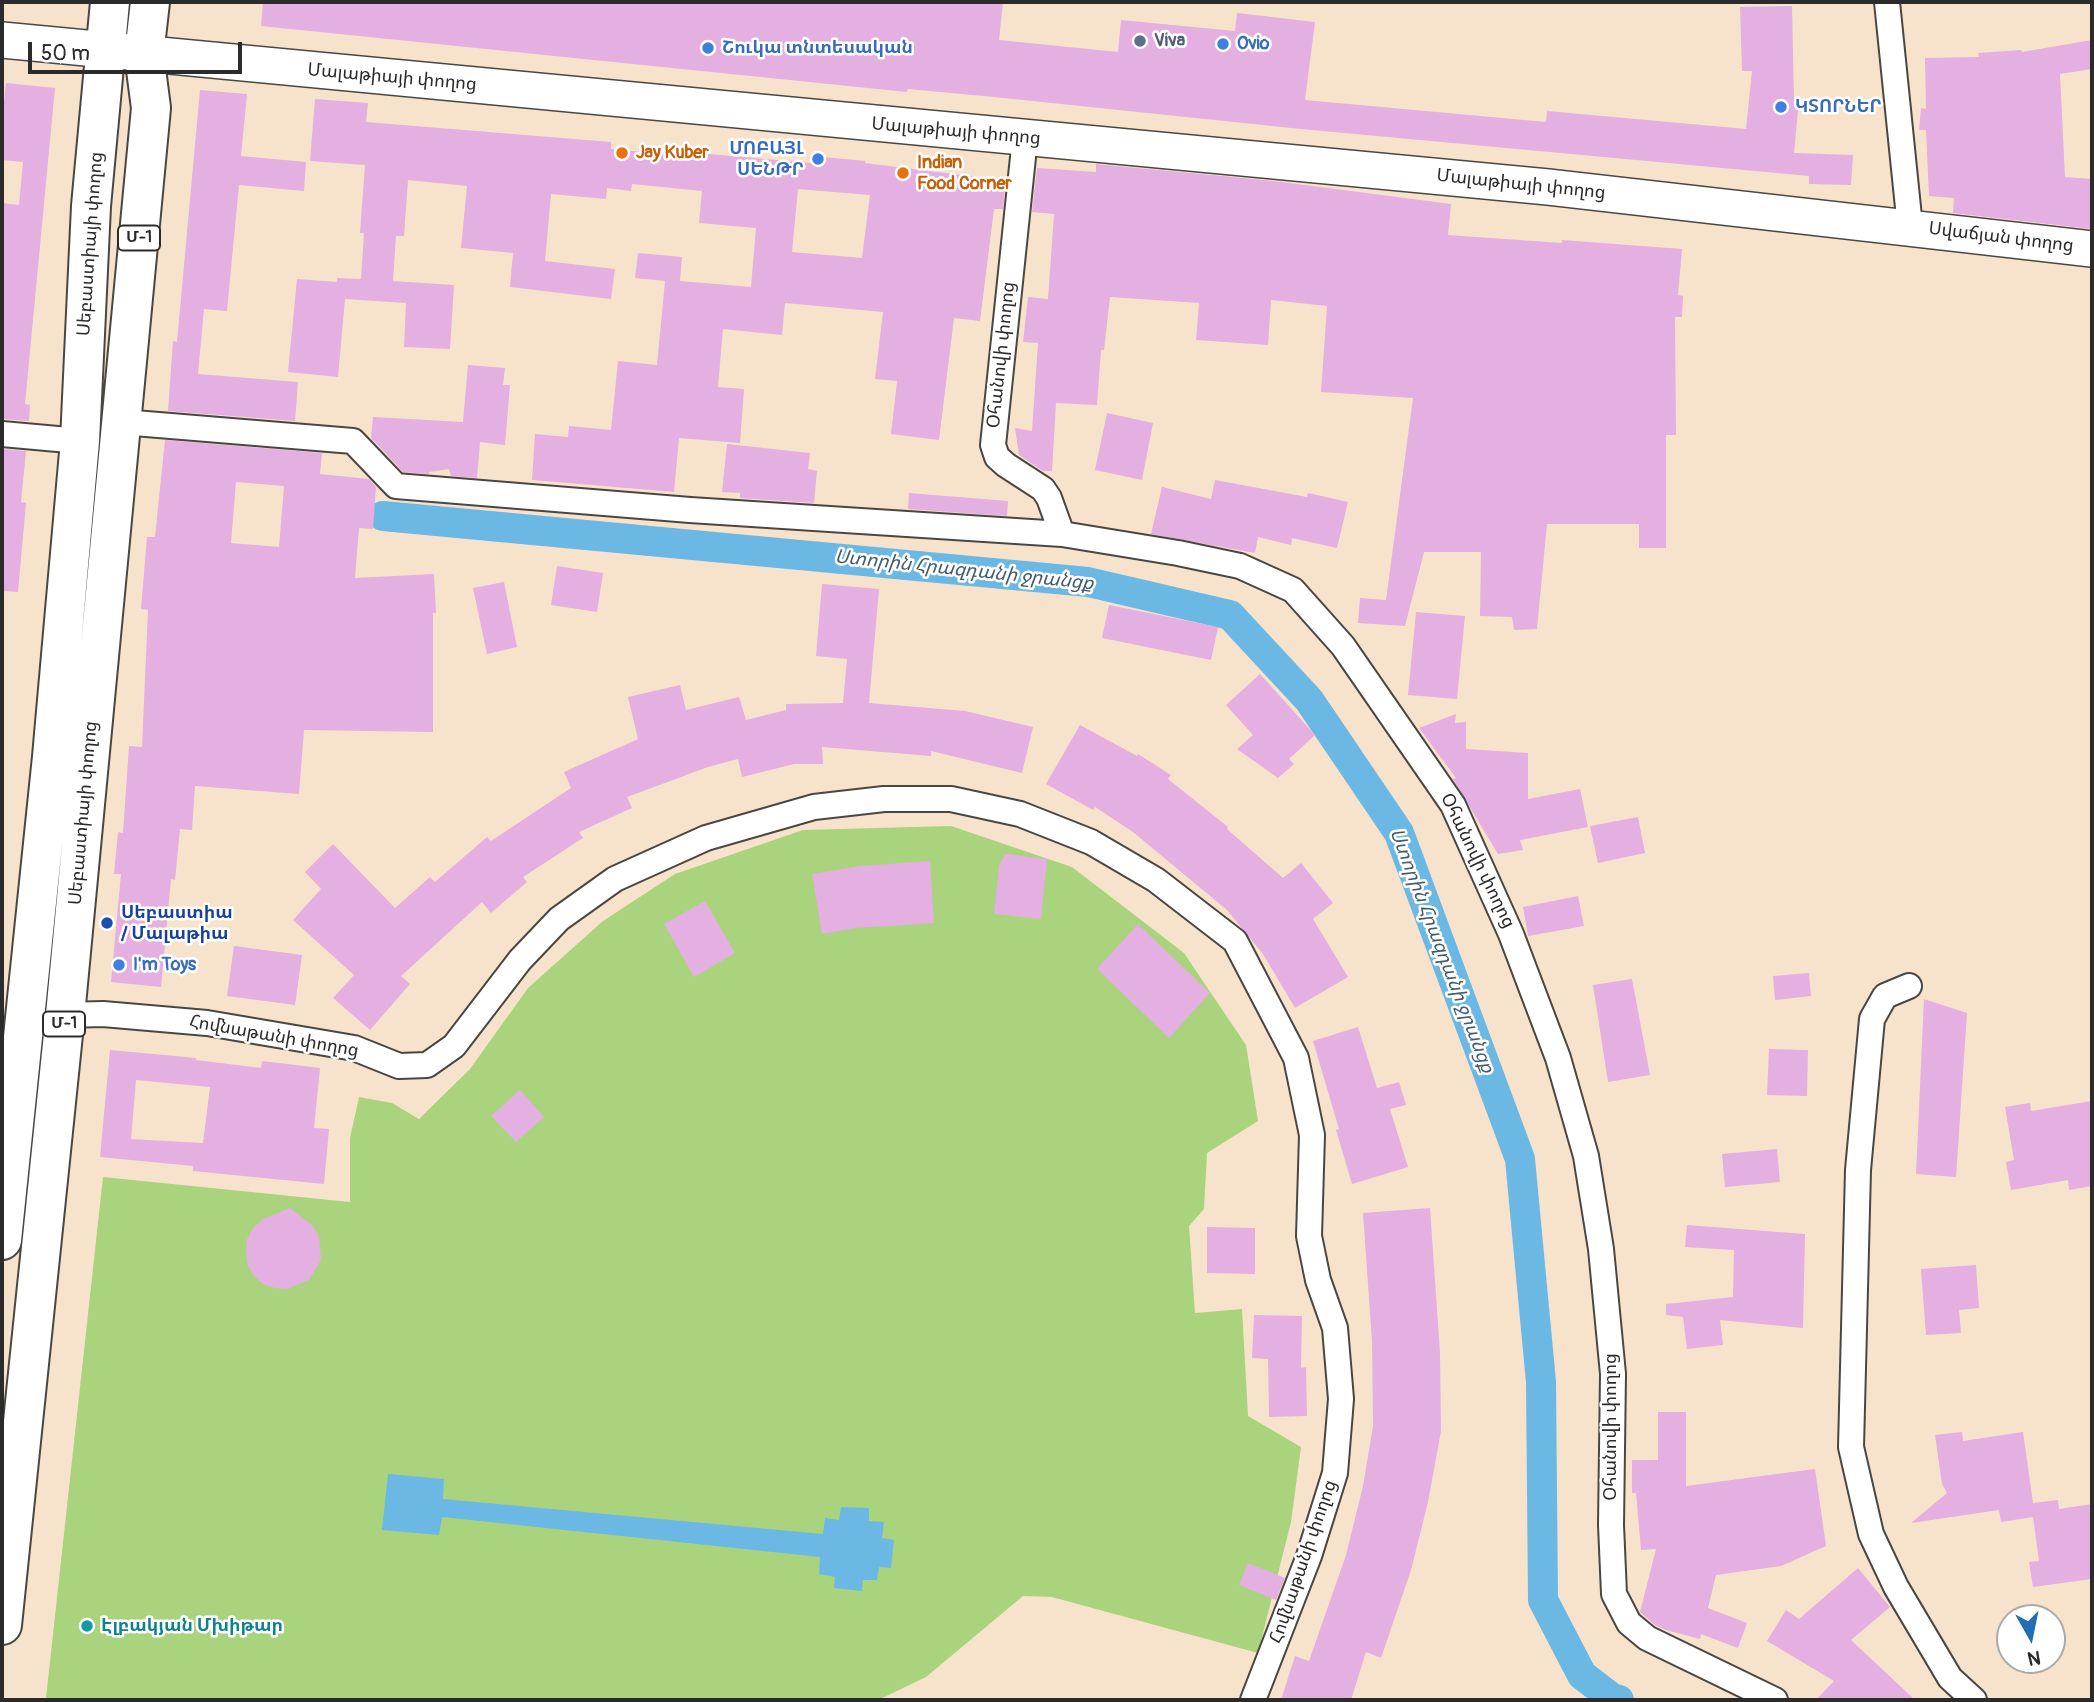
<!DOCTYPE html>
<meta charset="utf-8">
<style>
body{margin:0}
#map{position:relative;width:2094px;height:1702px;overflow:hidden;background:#f7e3cc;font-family:Pangolin,sans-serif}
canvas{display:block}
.frame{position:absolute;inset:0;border:4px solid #2b2b2b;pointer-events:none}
.north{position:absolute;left:1996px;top:1604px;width:70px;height:70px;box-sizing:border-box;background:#fff;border:2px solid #aaa;border-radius:50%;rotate:171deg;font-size:19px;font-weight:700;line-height:28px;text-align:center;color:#2b2b2b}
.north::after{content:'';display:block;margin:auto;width:24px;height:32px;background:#1f6fb2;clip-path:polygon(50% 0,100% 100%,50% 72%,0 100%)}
.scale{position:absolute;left:28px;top:42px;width:214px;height:32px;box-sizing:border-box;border:4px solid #2b2b2b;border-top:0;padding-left:9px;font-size:21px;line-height:24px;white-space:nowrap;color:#2b2b2b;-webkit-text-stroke:5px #fff;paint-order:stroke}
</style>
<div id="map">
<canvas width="2094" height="1702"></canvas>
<div class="frame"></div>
<div class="north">N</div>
<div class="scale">50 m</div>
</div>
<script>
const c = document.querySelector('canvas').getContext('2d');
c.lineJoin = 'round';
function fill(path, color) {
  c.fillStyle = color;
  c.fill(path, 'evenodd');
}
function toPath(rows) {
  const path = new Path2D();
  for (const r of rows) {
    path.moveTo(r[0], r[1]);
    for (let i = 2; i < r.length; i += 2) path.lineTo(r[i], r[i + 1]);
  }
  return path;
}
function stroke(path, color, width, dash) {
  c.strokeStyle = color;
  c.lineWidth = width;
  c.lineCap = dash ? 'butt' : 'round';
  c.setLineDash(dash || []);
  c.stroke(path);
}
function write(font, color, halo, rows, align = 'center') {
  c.font = font + ' Pangolin,"Noto Sans Armenian",sans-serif';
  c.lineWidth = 5;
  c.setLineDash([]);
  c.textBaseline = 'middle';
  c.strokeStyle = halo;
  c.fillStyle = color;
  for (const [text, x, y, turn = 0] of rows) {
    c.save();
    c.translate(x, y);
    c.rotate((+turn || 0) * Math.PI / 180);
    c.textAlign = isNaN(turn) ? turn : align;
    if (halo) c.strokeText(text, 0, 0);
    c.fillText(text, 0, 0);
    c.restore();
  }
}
const green = toPath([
 [951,826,1072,867,1184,953,1246,1045,1258,1121,1207,1153,1204,1209,1189,1226,1195,1313,1242,1309,1248,1416,1301,1447,1291,1522,1258,1653,1052,1597,1023,1596,926,1677,878,1700,66,1700,46,1698,103,1177,350,1202,350,1138,359,1097,392,1103,419,1119,470,1069,528,988,603,921,675,874,803,830]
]);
const water = toPath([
 [388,1474,444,1479,443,1499,823,1534,825,1518,839,1520,841,1507,869,1508,869,1521,884,1522,882,1538,894,1540,891,1568,879,1567,877,1580,863,1580,862,1591,834,1588,835,1577,819,1574,820,1557,442,1517,439,1535,382,1530]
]);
const canal = toPath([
 [383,516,1088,582,1230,615,1309,700,1399,833,1520,1159,1541,1382,1543,1600,1582,1675,1612,1698,1619,1700]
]);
const building = toPath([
 [263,2,1003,2,999,40,1118,52,1121,20,1235,31,1237,13,1315,22,1305,100,1546,122,1547,111,1746,129,1752,71,1742,71,1740,7,1792,6,1794,99,1799,100,1794,153,1853,155,1851,185,1809,184,1809,176,1301,129,994,97,908,89,907,92,261,26],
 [2092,40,2092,69,2060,74,2065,177,2092,179,2092,229,1953,213,1954,198,1929,196,1926,130,1919,130,1921,108,1926,109,1925,58,1979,57,1978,53,2021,50,2022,52],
 [6,83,55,88,25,404,30,405,29,421,2,419,2,203,19,205,23,162,2,160,2,124],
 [200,90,247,94,241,156,306,162,304,191,239,185,227,311,204,309,198,374,298,382,295,421,168,411,173,341,177,342],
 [315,99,368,103,366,122,611,142,611,149,665,154,665,148,697,151,697,153,811,163,812,156,865,161,865,163,986,178,985,184,1005,187,1003,209,994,209,980,321,954,318,939,440,891,434,897,381,875,379,883,312,785,303,782,335,723,329,718,387,744,389,740,443,679,438,674,492,532,480,535,434,568,437,569,426,611,430,618,361,657,365,665,281,635,278,638,253,682,257,680,281,751,287,756,228,699,223,702,191,632,184,631,191,607,188,606,199,551,194,545,261,615,269,611,299,510,287,513,253,461,248,467,186,408,180,404,236,396,236,393,281,454,285,450,349,404,347,406,303,345,299,338,377,288,372,297,279,337,282,337,278,361,279,364,233,360,233,365,165,310,161],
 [798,189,870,195,862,258,792,252],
 [1096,164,1274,181,1451,204,1448,235,1562,243,1562,240,1682,249,1678,295,1683,296,1682,317,1675,317,1676,435,1666,435,1666,548,1639,548,1639,524,1547,524,1537,629,1514,630,1512,617,1480,616,1481,552,1424,552,1405,626,1358,623,1360,598,1386,600,1413,398,1321,392,1327,306,1271,300,1268,345,1196,340,1199,303,1110,297,1104,350,1101,350,1097,405,1056,403,1052,471,1043,471,1019,455,1015,428,1032,431,1038,343,1023,342,1028,297,1048,299,1054,214,1032,212,1037,168,1096,172],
 [468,365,505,368,503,385,510,385,505,445,480,442,477,478,451,476,449,469,429,472,429,474,403,472,371,438,373,417,463,422],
 [1107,413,1153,423,1142,480,1095,470],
 [165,440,322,453,320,474,369,479,376,487,373,529,359,528,355,578,434,574,436,613,433,613,433,732,304,730,299,794,195,786,192,830,180,829,175,880,171,879,161,987,111,982,121,874,114,874,118,832,123,833,129,746,142,747,148,610,141,609,147,537,155,537],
 [236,482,284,486,279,547,231,543],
 [727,444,810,453,808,469,817,471,814,503,740,498,740,493,722,492],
 [2,449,26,451,21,502,26,503,18,592,2,591],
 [1215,480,1307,497,1308,493,1348,502,1337,548,1292,538,1291,545,1258,537,1255,553,1151,534,1162,487,1211,499],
 [909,493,1008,501,1007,516,908,509],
 [557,566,603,573,597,612,551,605],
 [504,582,517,647,487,654,473,588],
 [822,584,879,589,869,703,965,711,1033,727,1022,773,931,751,931,756,822,747,823,764,794,764,742,777,738,759,708,767,627,797,632,808,579,832,583,838,523,877,527,882,491,913,482,902,401,976,410,984,370,1030,333,998,354,975,293,920,321,889,305,872,333,844,395,908,430,877,435,882,487,837,491,841,571,788,564,772,638,739,628,697,680,685,686,710,739,697,746,720,786,710,786,704,843,703,847,659,816,656],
 [1109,605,1218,627,1211,660,1102,638],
 [1416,612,1465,616,1457,699,1408,695],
 [1260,674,1315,735,1289,759,1294,764,1278,778,1237,749,1253,735,1226,705],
 [1456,714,1455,723,1466,722,1466,749,1528,753,1528,799,1580,789,1588,827,1520,840,1523,850,1498,854,1453,779,1456,778,1419,728],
 [1080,725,1137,756,1138,754,1171,775,1168,779,1228,827,1227,829,1283,878,1301,863,1333,903,1313,919,1348,977,1295,1008,1263,954,1227,910,1133,832,1095,807,1093,810,1046,784],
 [1638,817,1645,853,1598,863,1590,826],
 [1005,854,1047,859,1041,919,994,914,999,866],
 [930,861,934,923,856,928,822,934,812,874,861,866],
 [1578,896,1584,926,1528,936,1523,907],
 [705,901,735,953,694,977,664,924],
 [1138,924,1210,993,1169,1038,1097,969],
 [234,946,302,955,295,1005,227,996],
 [1809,973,1811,996,1775,1000,1773,976],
 [1632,979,1650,1075,1608,1082,1593,985],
 [1924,999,1967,1013,1956,1177,1916,1174],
 [1358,1027,1377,1088,1399,1082,1406,1105,1390,1109,1408,1167,1352,1184,1336,1130,1339,1129,1313,1041],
 [1769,1049,1808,1050,1807,1096,1767,1095],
 [110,1050,196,1058,196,1060,261,1068,262,1061,320,1068,314,1128,329,1129,324,1184,193,1171,193,1166,100,1157],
 [136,1080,210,1087,203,1143,131,1139],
 [520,1090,544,1117,516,1142,491,1116],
 [2092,1101,2092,1186,2069,1190,2068,1180,2011,1190,2006,1162,2014,1160,2005,1107,2030,1103,2031,1111],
 [1777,1149,1780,1182,1725,1187,1722,1154],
 [290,1208,312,1225,319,1236,321,1260,309,1280,287,1289,275,1288,263,1284,254,1276,248,1266,246,1252,247,1239,253,1228,263,1219],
 [1430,1208,1440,1353,1441,1431,1428,1502,1411,1570,1381,1658,1366,1652,1351,1700,1281,1700,1295,1656,1309,1661,1346,1555,1363,1486,1373,1426,1372,1341,1363,1213],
 [1687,1225,1805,1234,1803,1328,1720,1320,1723,1345,1687,1349,1683,1317,1666,1315,1666,1304,1733,1297,1734,1250,1685,1247],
 [1207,1227,1255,1228,1255,1274,1207,1273],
 [1976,1265,1979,1308,1959,1310,1961,1333,1926,1335,1921,1269],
 [1254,1315,1302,1316,1301,1368,1306,1367,1307,1416,1269,1417,1268,1359,1252,1358],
 [1658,1412,1686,1412,1686,1486,1815,1469,1826,1546,1781,1566,1716,1575,1708,1608,1747,1623,1738,1648,1701,1634,1700,1639,1666,1630,1655,1625,1640,1612,1656,1549,1641,1550,1636,1493,1632,1493,1632,1460,1658,1460],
 [1962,1432,1963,1441,2023,1432,2033,1503,2058,1500,2059,1509,2092,1504,2092,1579,2033,1587,2029,1562,2039,1561,2033,1517,2001,1522,1999,1510,1911,1523,1947,1493,1942,1484,1935,1435],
 [1248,1563,1285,1578,1276,1600,1239,1585],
 [1858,1568,1890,1607,1851,1640,1915,1700,1816,1700,1834,1681,1767,1641,1786,1610,1799,1619]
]);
const street = toPath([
 [1887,2,1910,227],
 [1025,138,993,445,997,457,1006,465,1043,489,1049,498,1062,534],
 [122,422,353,441,396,486,690,510,1062,534,1178,553,1240,566,1293,590,1343,646,1453,805,1511,934,1558,1058,1586,1156,1601,1249,1613,1374,1611,1525,1614,1594,1629,1623,1647,1638,1775,1700],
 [2,434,80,441],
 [1909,986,1885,996,1872,1019,1858,1170,1851,1447,1871,1534,1896,1587,1950,1678,1974,1700],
 [65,1015,103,1014,207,1023,354,1048,399,1066,427,1065,454,1046,520,960,559,919,615,879,706,838,814,807,884,799,951,799,1020,814,1091,842,1156,880,1235,941,1296,1058,1312,1135,1309,1236,1318,1280,1335,1328,1341,1399,1335,1473,1309,1556,1253,1700]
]);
const secondary = toPath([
 [2,40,1548,187,2092,249]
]);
const primary = toPath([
 [2,1240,52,757,80,441,91,206,110,2],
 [2,1625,65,1015,151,108,144,54,150,2]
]);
const markers = [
 [1140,41,7,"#5c6f8a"],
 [1223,44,7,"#3f7fe0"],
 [708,48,7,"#3f7fe0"],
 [1781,107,7,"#3f7fe0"],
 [622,153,7,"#e8710a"],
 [818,159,7,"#3f7fe0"],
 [903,173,7,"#e8710a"],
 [107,923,7,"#1a4fb4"],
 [119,965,7,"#3f7fe0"],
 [87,1626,7,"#0f9aa8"]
];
const shields = [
 [139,238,42],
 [64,1024,42]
];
const shieldNames = [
 ["Մ-1",139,238],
 ["Մ-1",64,1024]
];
const serviceNames = [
 ["Viva",1154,41]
];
const shopNames = [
 ["Ovio",1237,44],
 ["Շուկա տնտեսական",722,48],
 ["ԿՏՈՐՆԵՐ",1795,107],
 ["ՄՈԲԱՅԼ",804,149,"right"],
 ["ՍԵՆԹՐ",804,170,"right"],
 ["I'm Toys",133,965]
];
const streetNames = [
 ["Մալաթիայի փողոց",392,78,5],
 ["Մալաթիայի փողոց",956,132,5],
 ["Մալաթիայի փողոց",1521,185,6],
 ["Սվաճյան փողոց",2001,238,7],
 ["Սեբաստիայի փողոց",91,244,-86],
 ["Օհանովի փողոց",1002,355,-84],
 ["Սեբաստիայի փողոց",84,813,-85],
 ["Օհանովի փողոց",1477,861,64],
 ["Հովնաթանի փողոց",274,1037,10],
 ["Օհանովի փողոց",1611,1427,-90],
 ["Հովնաթանի փողոց",1304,1562,-71]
];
const foodNames = [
 ["Jay Kuber",636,153],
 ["Indian",917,163],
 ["Food Corner",917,184]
];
const transitNames = [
 ["Սեբաստիա",121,913],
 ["/ Մալաթիա",121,934]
];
const cultureNames = [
 ["Էլբակյան Մխիթար",101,1626]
];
const waterNames = [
 ["Ստորին Հրազդանի ջրանցք",964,571,6],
 ["Ստորին Հրազդանի ջրանցք",1441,951,69]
];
fill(green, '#aad37e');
fill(water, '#6bb8e5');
stroke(canal, '#6bb8e5', 30);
fill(building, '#e4afe1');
stroke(street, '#4a4743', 28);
stroke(secondary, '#4a4743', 38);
stroke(primary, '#4a4743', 42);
stroke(street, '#fff', 24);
stroke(secondary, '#fff', 35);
stroke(primary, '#fff', 38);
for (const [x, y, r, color] of markers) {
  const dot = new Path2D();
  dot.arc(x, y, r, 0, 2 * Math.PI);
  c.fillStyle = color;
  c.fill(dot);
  stroke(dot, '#fff', 2.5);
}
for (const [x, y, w] of shields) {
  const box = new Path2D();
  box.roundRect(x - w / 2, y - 12.5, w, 25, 5);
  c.fillStyle = '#fff';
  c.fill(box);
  stroke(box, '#2b2b2b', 2);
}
write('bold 16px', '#2b2b2b', null, shieldNames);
write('bold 18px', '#4e5e75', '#fff', serviceNames, 'left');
write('bold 18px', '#366cbe', '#fff', shopNames, 'left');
write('18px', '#2b2b2b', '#fff', streetNames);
write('bold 18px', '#c56008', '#fff', foodNames, 'left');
write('bold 18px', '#164399', '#fff', transitNames, 'left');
write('bold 18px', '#0d838f', '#fff', cultureNames, 'left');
write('italic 19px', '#415c6c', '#fff', waterNames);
</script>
